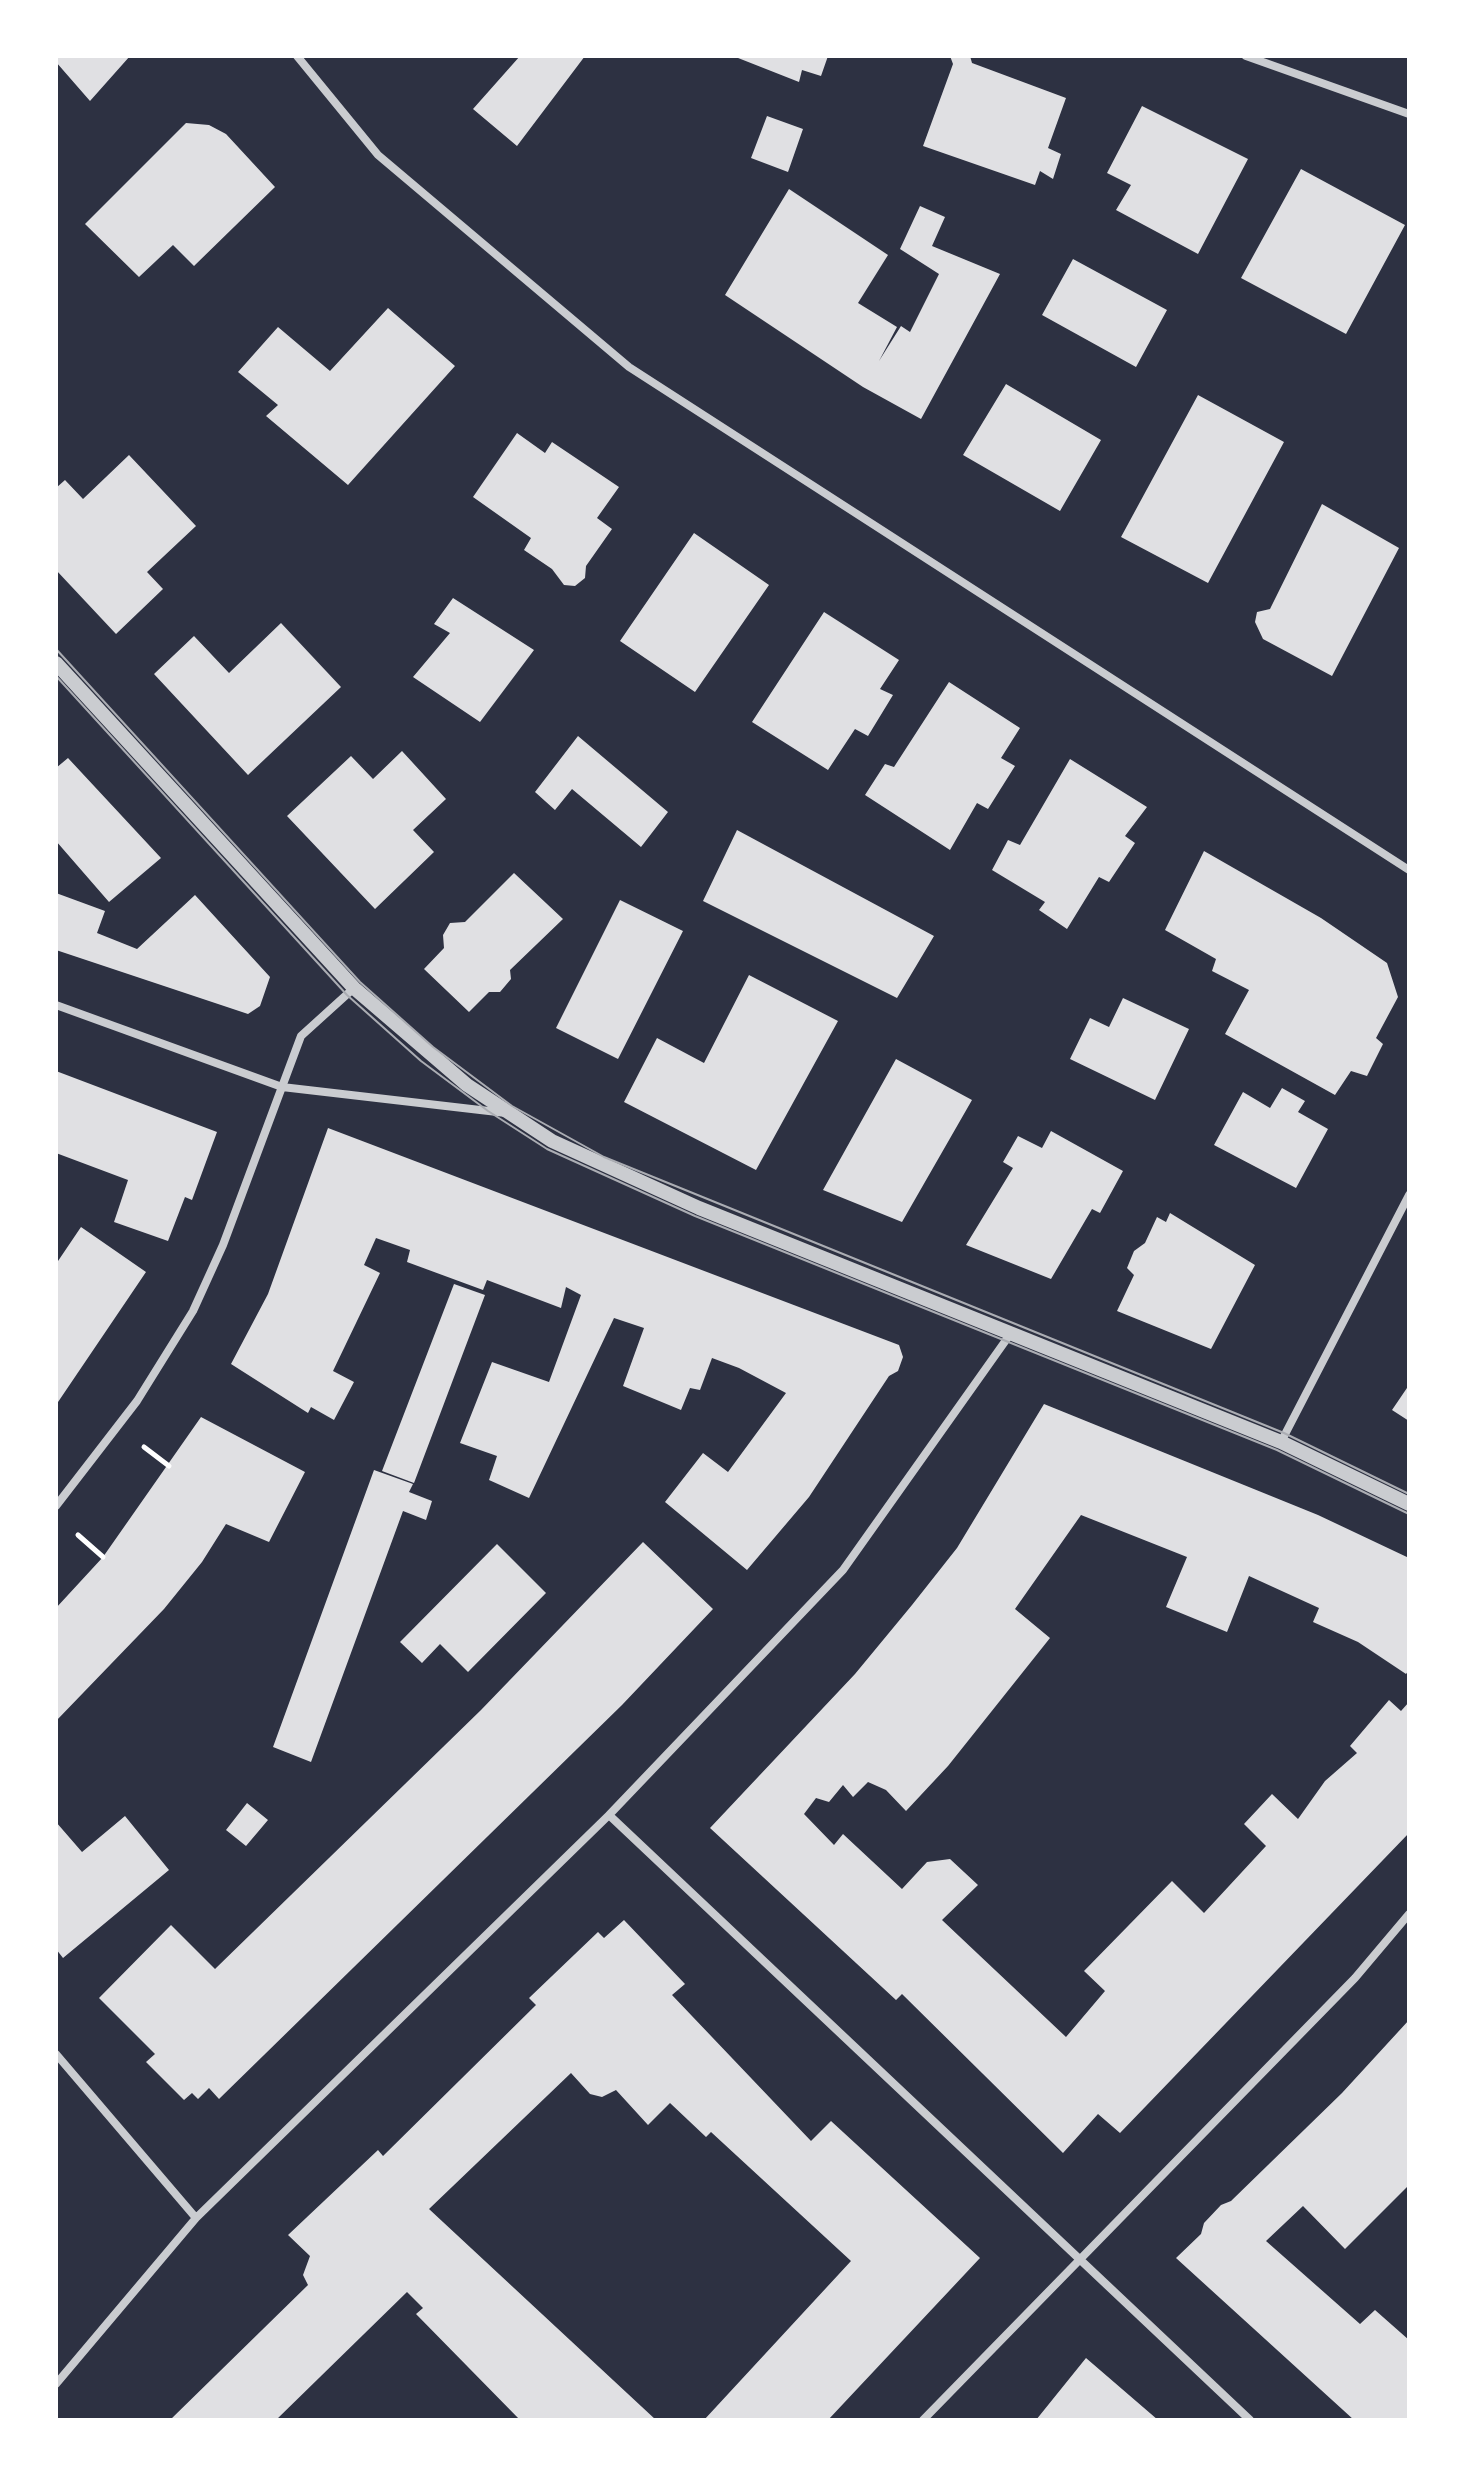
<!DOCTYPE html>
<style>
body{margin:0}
#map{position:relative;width:1465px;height:2476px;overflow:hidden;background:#2d3142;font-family:Jost,sans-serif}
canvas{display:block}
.frame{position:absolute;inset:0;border:58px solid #fff;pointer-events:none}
</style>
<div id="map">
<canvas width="1465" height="2476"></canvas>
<div class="frame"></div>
</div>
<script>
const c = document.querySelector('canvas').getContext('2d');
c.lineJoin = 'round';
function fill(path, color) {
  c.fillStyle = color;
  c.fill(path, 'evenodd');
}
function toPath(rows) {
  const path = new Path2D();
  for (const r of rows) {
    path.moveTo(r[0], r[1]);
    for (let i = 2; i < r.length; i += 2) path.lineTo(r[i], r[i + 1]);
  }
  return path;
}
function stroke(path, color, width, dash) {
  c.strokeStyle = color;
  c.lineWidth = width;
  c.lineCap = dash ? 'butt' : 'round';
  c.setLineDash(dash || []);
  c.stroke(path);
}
const building = toPath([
 [56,56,130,56,90,101,56,62],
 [520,56,585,56,517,146,473,109],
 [733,56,828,56,821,76,802,70,799,82],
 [950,56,970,56,972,63,1066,98,1048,148,1061,154,1053,179,1040,171,1035,185,923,146,953,64],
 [1142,106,1248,159,1198,254,1116,210,1131,185,1107,173],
 [767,116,803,129,788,172,751,158],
 [186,123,209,125,226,134,275,187,194,266,173,245,139,277,85,224],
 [1301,169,1405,225,1346,334,1241,278],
 [789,189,888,255,858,303,897,327,879,361,901,326,910,332,939,274,900,249,920,206,945,217,932,246,1000,274,921,419,863,387,725,295],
 [1073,259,1167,310,1136,367,1042,315],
 [388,308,455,366,348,485,266,416,278,405,238,372,278,327,330,371],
 [1006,384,1101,440,1060,511,963,455],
 [1198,395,1284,442,1208,583,1121,537],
 [517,433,545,453,552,442,619,487,597,518,612,529,586,566,585,578,575,586,564,585,552,569,524,550,531,538,473,497],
 [129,455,196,526,147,572,163,589,116,634,56,570,56,488,65,480,83,499],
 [1322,504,1399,548,1332,676,1263,639,1255,622,1257,612,1270,609],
 [694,533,769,585,695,692,620,641],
 [453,598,534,650,480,722,413,677,450,633,434,624],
 [824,612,899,660,880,689,893,695,868,736,855,729,828,770,752,722],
 [281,623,341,687,248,775,154,674,194,636,229,673],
 [949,682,1020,728,1001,758,1015,766,988,809,977,803,950,850,865,795,885,764,894,767],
 [578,736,668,812,641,847,572,789,555,810,535,792],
 [402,751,446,799,413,830,434,852,375,909,287,816,351,756,373,779],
 [68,758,161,858,109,902,56,841,56,768],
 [1070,759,1147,807,1125,836,1135,843,1109,882,1099,877,1067,929,1039,910,1045,902,992,870,1008,840,1020,845],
 [737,830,934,936,897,998,703,901],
 [1204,851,1321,918,1387,963,1398,997,1376,1038,1383,1044,1367,1076,1351,1071,1335,1095,1225,1034,1249,990,1212,971,1216,959,1165,930],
 [514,873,563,919,510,970,511,979,500,992,489,992,469,1012,424,969,444,948,443,935,450,923,465,922],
 [56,893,105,911,97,933,137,949,195,895,270,977,260,1006,248,1014,56,950],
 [620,900,683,931,618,1059,556,1028],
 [749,975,838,1021,756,1170,624,1102,657,1038,704,1063],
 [1123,998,1189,1029,1155,1100,1070,1059,1090,1018,1109,1027],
 [896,1059,972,1100,902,1222,823,1190],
 [56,1071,217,1132,192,1200,185,1197,168,1241,114,1222,128,1180,56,1153],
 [1282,1088,1305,1101,1298,1112,1328,1129,1296,1188,1214,1145,1243,1092,1270,1108],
 [328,1128,899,1345,903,1357,898,1371,889,1376,809,1497,747,1570,665,1502,703,1453,728,1472,786,1393,739,1368,712,1358,700,1390,690,1388,681,1410,623,1386,644,1328,614,1318,529,1498,489,1480,497,1456,460,1443,492,1362,549,1382,581,1295,566,1287,561,1308,487,1280,483,1290,407,1262,410,1250,376,1238,364,1265,380,1273,333,1371,354,1382,334,1420,311,1407,308,1413,231,1364,268,1294],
 [1051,1131,1123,1171,1100,1213,1092,1209,1051,1279,966,1245,1013,1168,1003,1162,1018,1136,1042,1148],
 [1170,1213,1255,1265,1211,1349,1117,1311,1134,1275,1127,1268,1134,1251,1145,1243,1157,1217,1166,1222],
 [81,1227,146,1272,56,1405,56,1264],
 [454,1284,485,1295,414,1483,382,1471],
 [1409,1385,1409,1421,1392,1410],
 [1044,1404,1318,1515,1409,1558,1409,1670,1406,1674,1358,1642,1313,1622,1319,1608,1249,1576,1227,1632,1166,1607,1187,1557,1081,1515,1015,1609,1050,1638,948,1766,906,1811,886,1790,868,1782,853,1797,843,1785,829,1802,816,1798,804,1814,834,1845,843,1834,902,1889,927,1862,950,1859,978,1885,942,1920,1066,2037,1105,1991,1084,1971,1172,1881,1204,1913,1266,1846,1244,1824,1272,1794,1298,1819,1325,1781,1357,1753,1350,1746,1389,1700,1401,1711,1409,1702,1409,1833,1120,2133,1098,2114,1063,2153,902,1994,896,2000,710,1828,855,1674,912,1605,957,1548],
 [201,1417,305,1472,269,1542,226,1524,202,1562,164,1609,56,1721,56,1608,103,1557],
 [374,1470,413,1484,409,1492,432,1501,426,1520,403,1511,311,1762,273,1747],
 [643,1542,713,1609,622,1705,219,2099,209,2088,198,2099,192,2093,184,2100,146,2062,155,2054,99,1998,171,1925,215,1969,481,1710],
 [497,1544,546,1593,468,1672,440,1644,422,1663,400,1642],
 [247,1803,268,1820,246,1846,226,1830],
 [125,1816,169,1870,63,1958,56,1949,56,1822,82,1852],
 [624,1920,685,1984,672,1995,811,2141,831,2121,980,2258,828,2420,704,2420,851,2261,711,2132,706,2137,670,2103,648,2125,616,2090,602,2097,590,2094,571,2073,429,2209,656,2420,520,2420,416,2314,423,2308,407,2292,276,2420,170,2420,308,2285,303,2275,310,2256,288,2235,378,2150,383,2156,536,2005,529,1998,598,1932,604,1938],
 [1409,2020,1409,2185,1345,2249,1303,2206,1266,2241,1360,2324,1375,2310,1409,2340,1409,2420,1354,2420,1176,2258,1201,2234,1204,2223,1221,2205,1231,2201,1342,2093],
 [1086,2358,1158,2420,1036,2420]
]);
const path = toPath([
 [144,1447,169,1466],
 [78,1535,103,1557]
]);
const minor = toPath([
 [297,56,378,155,629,367,1409,870],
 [1246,56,1409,114],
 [56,1005,282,1087,506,1113],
 [1281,1442,1409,1195],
 [56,1506,137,1401,193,1311,223,1245,301,1036,354,988],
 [609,1815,1250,2420],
 [56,2054,196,2218],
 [56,2384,196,2218,609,1815,843,1570,1011,1333],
 [923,2420,1355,1978,1409,1914]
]);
const tertiary = toPath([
 [56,663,354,988,467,1085,552,1141,699,1208,1281,1442,1409,1504]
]);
const tram = toPath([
 [56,649,360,982,433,1047,512,1106,604,1157,1284,1433,1409,1494],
 [56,676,347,995,421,1061,488,1111,547,1149,695,1216,1277,1450,1409,1514]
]);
fill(building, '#e0e0e3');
stroke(path, '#fff', 5);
stroke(minor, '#caccd0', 8);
stroke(tertiary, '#caccd0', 14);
stroke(tram, '#abadb3', 2);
</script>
